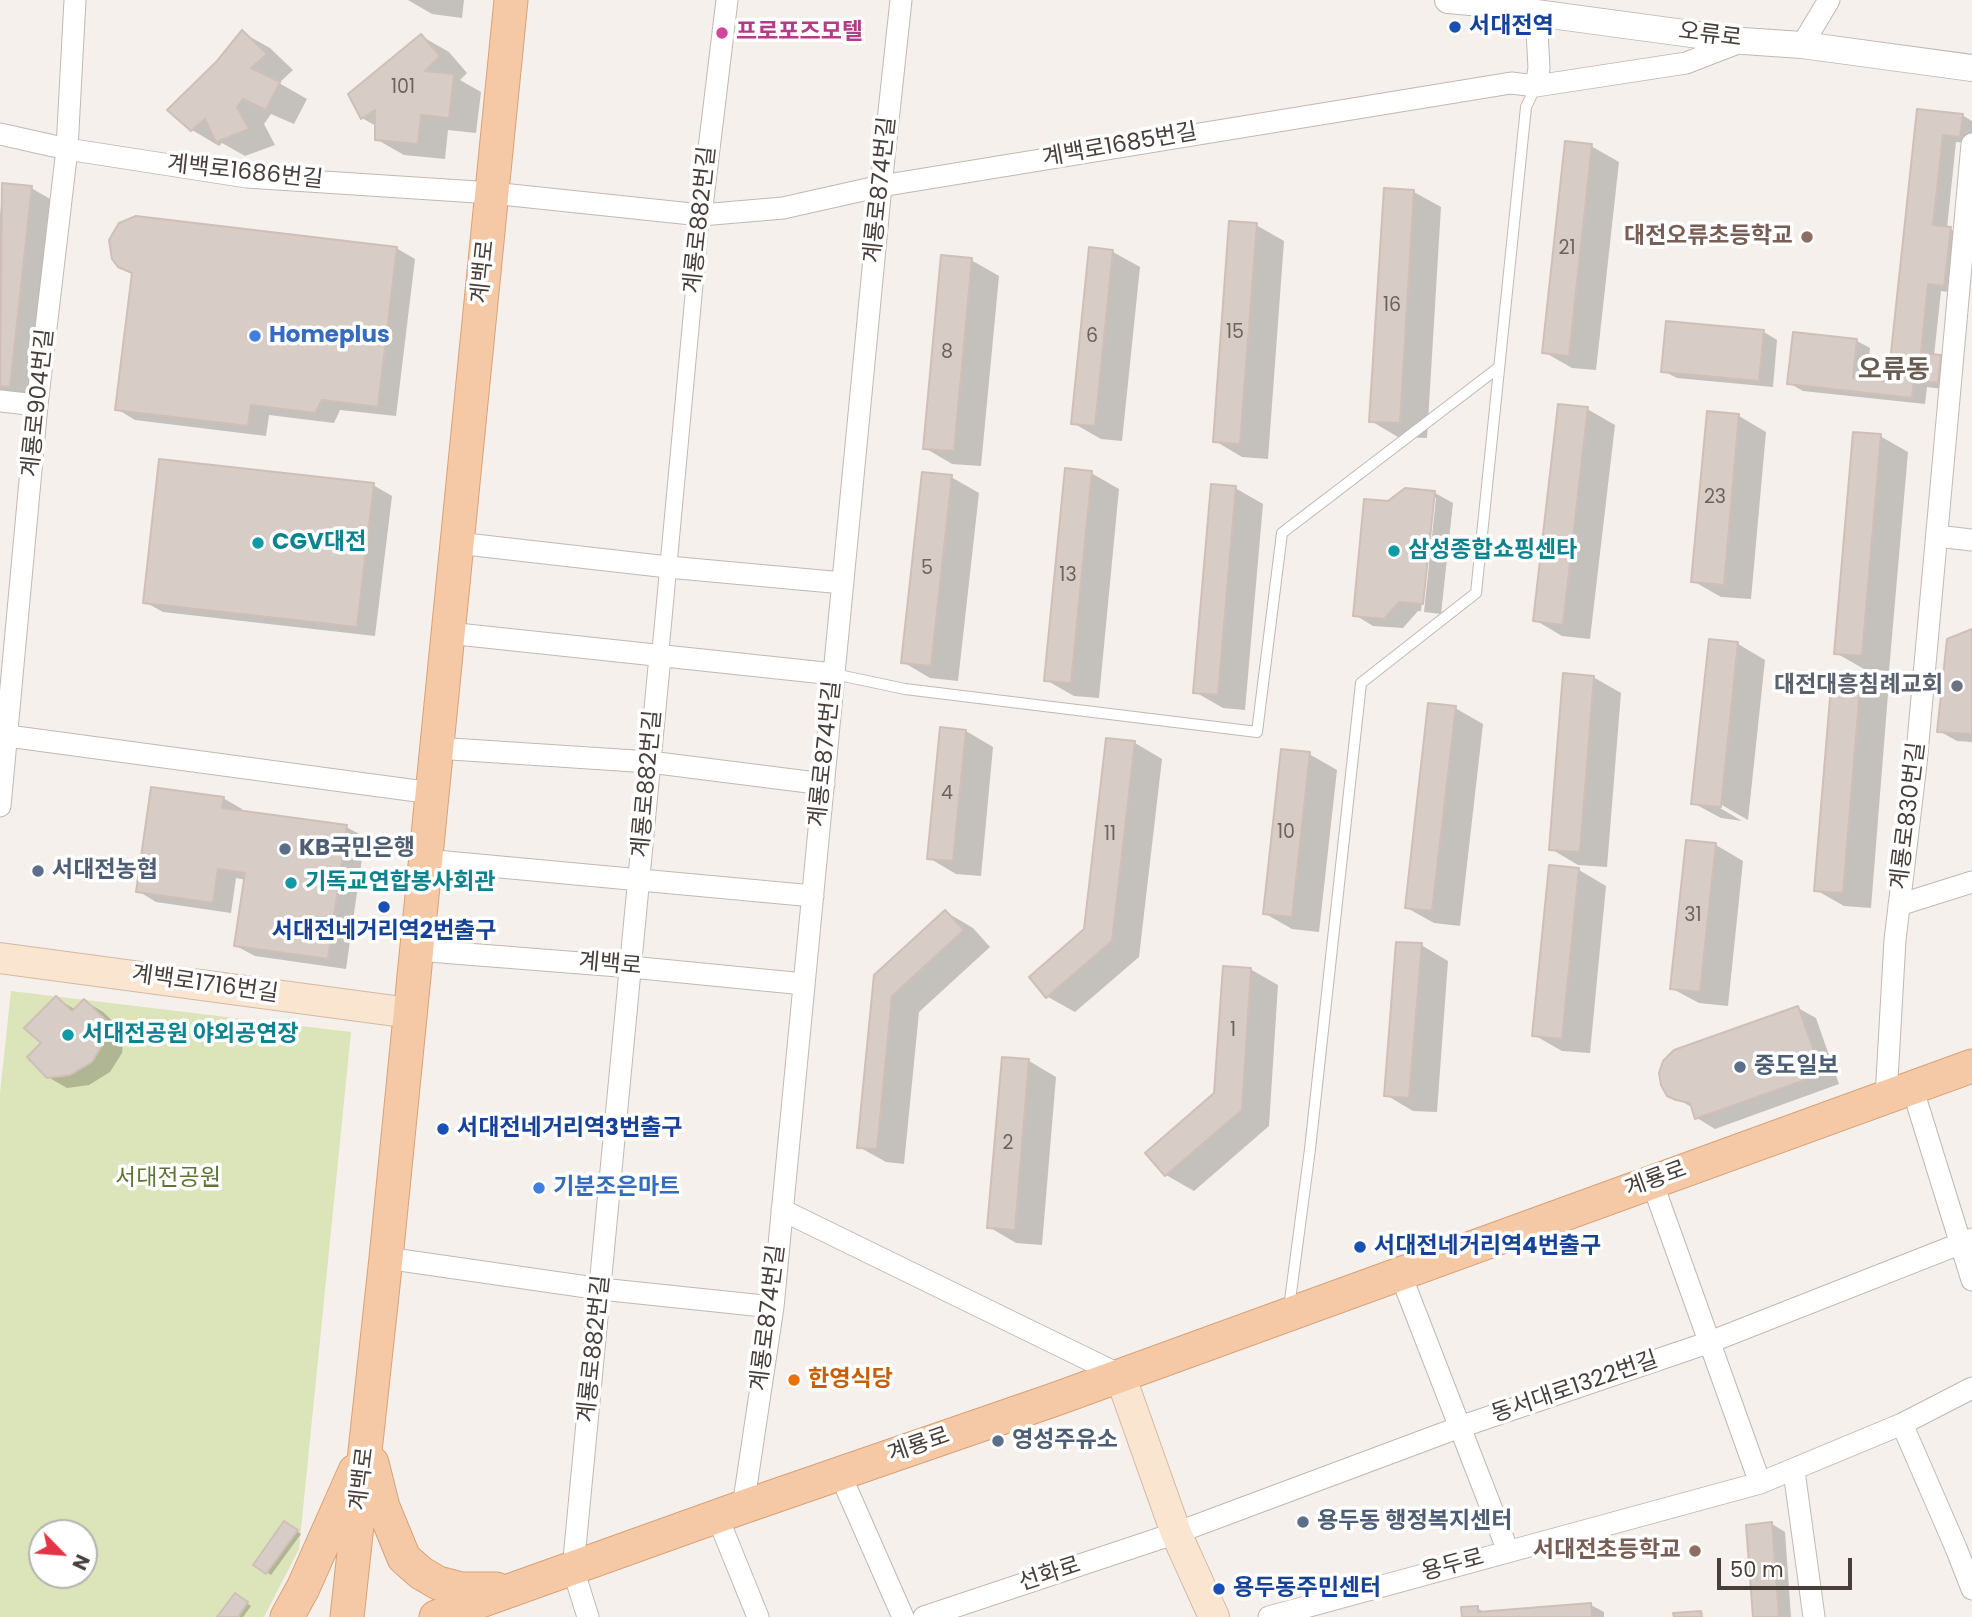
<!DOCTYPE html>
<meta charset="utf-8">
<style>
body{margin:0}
#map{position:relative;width:1972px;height:1617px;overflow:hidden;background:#f5f0ec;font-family:Poppins,sans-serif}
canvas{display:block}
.north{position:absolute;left:28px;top:1519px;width:70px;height:70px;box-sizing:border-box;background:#fff;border:2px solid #b6b2b0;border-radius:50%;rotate:115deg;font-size:19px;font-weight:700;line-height:28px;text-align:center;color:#493f3a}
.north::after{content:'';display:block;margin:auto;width:24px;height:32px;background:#e53347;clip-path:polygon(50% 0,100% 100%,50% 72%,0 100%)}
.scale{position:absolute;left:1717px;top:1558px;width:135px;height:32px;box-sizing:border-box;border:4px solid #493f3a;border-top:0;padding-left:9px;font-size:21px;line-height:24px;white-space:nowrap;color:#493f3a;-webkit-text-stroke:5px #fff;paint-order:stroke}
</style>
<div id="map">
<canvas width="1972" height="1617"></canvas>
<div class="north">N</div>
<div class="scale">50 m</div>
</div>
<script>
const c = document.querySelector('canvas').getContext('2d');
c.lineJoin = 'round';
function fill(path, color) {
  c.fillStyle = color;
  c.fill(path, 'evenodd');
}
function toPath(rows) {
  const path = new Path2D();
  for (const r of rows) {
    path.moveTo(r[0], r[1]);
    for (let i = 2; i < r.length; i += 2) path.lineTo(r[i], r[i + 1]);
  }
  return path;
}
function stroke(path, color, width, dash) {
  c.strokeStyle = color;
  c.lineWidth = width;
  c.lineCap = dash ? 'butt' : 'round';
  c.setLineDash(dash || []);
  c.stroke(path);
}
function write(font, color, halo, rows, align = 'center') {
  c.font = font + ' Poppins,"Noto Sans KR",sans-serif';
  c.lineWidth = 7;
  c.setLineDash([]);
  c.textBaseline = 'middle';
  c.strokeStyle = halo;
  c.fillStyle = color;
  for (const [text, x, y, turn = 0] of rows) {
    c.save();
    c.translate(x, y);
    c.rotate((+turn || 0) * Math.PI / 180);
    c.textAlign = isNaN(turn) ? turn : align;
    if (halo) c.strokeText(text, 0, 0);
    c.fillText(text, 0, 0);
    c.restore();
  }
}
const green = toPath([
 [11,991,351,1032,299,1549,264,1617,0,1617,0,1093],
 [42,1533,84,1533,84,1575,42,1575]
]);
const shadow = toPath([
 [408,0,464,0,462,18,432,14],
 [243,33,270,48,293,70,279,83,307,99,294,124,271,114,264,124,275,145,245,156,222,143,219,146,192,130],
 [421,36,449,52,467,73,460,80,481,92,476,133,448,130,445,159,404,155,376,139,376,126,362,118],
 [1919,111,1962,115,1972,121,1972,143,1956,142,1947,228,1964,236,1957,293,1941,291,1934,356,1940,357,1954,364,1951,390,1927,387,1925,404,1803,391,1789,383,1857,341,1870,348,1867,381,1889,383],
 [1591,146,1619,162,1596,370,1572,368,1544,352],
 [3,185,31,188,59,204,37,402,0,394,0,215],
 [1414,192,1441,207,1427,438,1398,437,1371,421],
 [1256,225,1284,241,1268,459,1242,457,1215,441],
 [396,248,415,259,396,416,340,410,334,423,269,415,266,436,135,420,117,409,134,274],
 [1113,252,1140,267,1122,441,1101,439,1073,423],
 [971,260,999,276,981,466,952,464,925,448],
 [1668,323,1764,332,1777,340,1773,387,1677,378,1663,371],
 [1587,409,1615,425,1590,639,1562,636,1535,620],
 [1708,413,1739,416,1766,432,1751,599,1721,597,1693,581],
 [1880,436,1908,452,1889,671,1864,669,1836,653],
 [1091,473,1119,489,1099,698,1074,696,1046,680],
 [951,477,979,493,958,681,930,678,903,662],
 [373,485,392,496,375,636,163,612,145,602],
 [1235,488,1263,504,1245,710,1223,708,1195,692],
 [1405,490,1435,493,1453,503,1441,614,1424,612,1436,498,1433,498,1421,611,1418,611,1403,628,1373,626,1355,615,1388,503],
 [1972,631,1972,742,1957,741,1939,731],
 [1710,641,1738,644,1765,660,1748,820,1720,804,1720,808,1742,821,1721,818,1693,803],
 [1834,676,1861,678,1888,694,1871,908,1844,906,1816,890],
 [1593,677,1621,693,1607,867,1578,865,1551,849],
 [1455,708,1483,724,1460,926,1434,923,1407,908],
 [966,731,993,747,981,876,956,874,929,858],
 [1135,743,1162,759,1139,957,1075,1012,1048,997,1085,930],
 [1309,754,1337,770,1319,932,1292,929,1264,913],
 [223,798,242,809,241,812,346,827,365,837,346,969,255,956,236,946,246,880,236,878,231,913,156,902,138,891],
 [1687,842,1716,845,1743,861,1728,1006,1699,1003,1671,988],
 [1579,870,1606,886,1590,1053,1562,1051,1534,1035],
 [946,912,973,928,990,947,919,1012,904,1164,886,1162,859,1147,875,976],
 [1421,945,1448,961,1437,1112,1413,1111,1386,1095],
 [1250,969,1278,985,1269,1126,1194,1191,1166,1175,1216,1094],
 [56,998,76,1010,85,1001,103,1012,124,1032,122,1053,110,1072,89,1085,67,1088,48,1077,43,1043],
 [1798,1008,1816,1018,1839,1084,1715,1129,1697,1118,1693,1108,1669,1094],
 [1029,1061,1056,1077,1042,1245,1016,1243,989,1227],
 [285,1523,301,1534,271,1575,255,1564],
 [1772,1524,1785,1532,1791,1617,1755,1617],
 [235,1595,251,1606,243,1617,219,1617],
 [1591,1605,1604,1612,1604,1617,1464,1617,1477,1608,1486,1613]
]);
const building = toPath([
 [242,30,267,54,251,68,280,82,266,110,243,99,237,107,249,129,216,142,205,119,191,131,167,110,217,61,242,30],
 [421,34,440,56,425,71,454,74,449,118,421,115,418,144,375,140,375,110,361,119,348,94,421,34],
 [1917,109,1963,114,1960,137,1943,135,1933,225,1951,227,1944,286,1928,284,1921,353,1941,355,1938,383,1914,380,1912,398,1787,384,1793,332,1857,339,1853,378,1888,381,1917,109],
 [1565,141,1592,144,1569,356,1542,353,1565,141],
 [2,183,32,186,10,387,0,386,2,183],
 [1384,188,1414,190,1400,423,1369,422,1384,188],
 [136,216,397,247,378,407,322,400,315,413,251,405,248,426,115,410,132,273,118,267,112,259,109,240,119,223,136,216],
 [1229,221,1257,223,1240,444,1213,442,1229,221],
 [1089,247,1113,250,1095,426,1071,424,1089,247],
 [941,255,972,258,954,451,923,449,941,255],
 [1666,321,1764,330,1759,381,1661,372,1666,321],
 [1558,404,1588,407,1563,625,1533,621,1558,404],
 [1707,411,1739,414,1724,585,1691,582,1707,411],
 [1853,432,1881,434,1862,656,1834,654,1853,432],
 [159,459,374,483,357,627,143,603,159,459],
 [1065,468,1092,471,1071,683,1044,681,1065,468],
 [922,472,952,475,931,666,901,663,922,472],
 [1211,484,1236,486,1218,695,1193,693,1211,484],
 [1405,488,1435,491,1423,604,1399,602,1384,619,1353,616,1364,499,1388,501,1405,488],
 [1972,629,1972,734,1937,732,1947,639,1972,629],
 [1709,639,1738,642,1721,807,1691,804,1709,639],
 [1563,673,1594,676,1580,852,1549,850,1563,673],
 [1832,674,1861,677,1843,893,1814,891,1832,674],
 [1428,703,1456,706,1432,911,1405,908,1428,703],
 [940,727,966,730,953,861,927,859,940,727],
 [1106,738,1135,741,1112,941,1046,998,1029,977,1084,929,1106,738],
 [1281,749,1310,752,1292,917,1263,914,1281,749],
 [151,787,224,797,222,808,347,825,328,959,234,946,245,873,218,869,213,903,136,892,151,787],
 [1686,840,1716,843,1700,992,1670,989,1686,840],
 [1549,865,1579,868,1562,1039,1532,1036,1549,865],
 [945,910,964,930,892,996,877,1149,857,1148,874,975,945,910],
 [1396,942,1422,943,1409,1098,1384,1096,1396,942],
 [1223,966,1251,968,1242,1110,1165,1176,1145,1153,1214,1093,1223,966],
 [56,996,72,1011,84,999,106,1020,104,1042,92,1062,70,1075,47,1078,27,1057,41,1043,24,1028,56,996],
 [1798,1006,1822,1074,1695,1119,1690,1103,1676,1100,1667,1096,1661,1085,1659,1073,1663,1061,1674,1050,1798,1006],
 [1002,1057,1029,1059,1015,1230,987,1228,1002,1057],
 [284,1521,298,1530,266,1574,253,1565,284,1521],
 [1772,1522,1779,1617,1753,1617,1746,1525,1772,1522],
 [235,1593,248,1602,238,1617,217,1617,235,1593],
 [1591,1603,1592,1617,1462,1617,1461,1607,1478,1606,1478,1612,1591,1603],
 [1701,1611,1702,1617,1674,1617,1673,1613,1701,1611]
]);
const service = toPath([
 [834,674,905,689,1257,732,1282,533,1498,368],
 [1289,1308,1310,1149,1361,683,1476,593,1526,107,1536,86]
]);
const pedestrian = toPath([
 [660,656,701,215]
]);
const minor = toPath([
 [1802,45,1829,0],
 [1536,86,1539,68,1536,13],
 [0,134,67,149,247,177,492,193,701,215,783,208,881,186,1511,83,1536,86,1686,63,1743,41],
 [701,215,727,0],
 [0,401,37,405],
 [1937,536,1972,540],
 [457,543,668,567,843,583],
 [448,633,834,674],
 [8,736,432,793],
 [436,748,650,762,824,784],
 [0,806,37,405,67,149,75,0],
 [425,860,813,896],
 [1899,905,1972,882],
 [416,950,631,967,804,984],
 [1912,1087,1972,1280],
 [1886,1097,1895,940,1916,764,1972,144],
 [1652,1182,1760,1483],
 [782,1210,1120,1375],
 [386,1258,601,1289,773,1307],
 [1400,1273,1508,1551],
 [1902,1424,1956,1548,1972,1589],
 [1794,1471,1814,1617],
 [840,1474,903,1617],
 [743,1507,773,1307,881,186,901,0],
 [717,1516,758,1617],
 [588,1617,573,1569,660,656],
 [924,1617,1176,1533,1460,1427,1710,1342,1972,1239],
 [1269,1617,1760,1483,1902,1424,1972,1388]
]);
const tertiary = toPath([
 [1448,0,1493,4,1536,13,1743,41,1802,45,1972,68]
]);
const secondary = toPath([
 [0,958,410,1013],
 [1120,1375,1176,1533,1214,1617]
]);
const primary = toPath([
 [372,1463,383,1507,404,1558,421,1573,438,1583,461,1589,496,1589],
 [287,1617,303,1588,355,1471],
 [347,1617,386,1258,511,0],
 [436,1617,743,1507,1056,1399,1972,1066]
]);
const markers = [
 [1455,27,7,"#1a4fb4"],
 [722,33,7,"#d1479c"],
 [1807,237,7,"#8d6e63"],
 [255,336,7,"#3f7fe0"],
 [258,543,7,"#0f9aa8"],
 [1394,551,7,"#0f9aa8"],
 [1957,686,7,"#6b7280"],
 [285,849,7,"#5c6f8a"],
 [38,871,7,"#5c6f8a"],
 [291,883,7,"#0f9aa8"],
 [384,907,7,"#1a4fb4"],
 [68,1035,7,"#0f9aa8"],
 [1740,1067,7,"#5c6f8a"],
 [443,1129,7,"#1a4fb4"],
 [539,1188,7,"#3f7fe0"],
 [1360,1247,7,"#1a4fb4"],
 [794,1380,7,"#e8710a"],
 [998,1441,7,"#5c6f8a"],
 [1303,1522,7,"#5c6f8a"],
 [1695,1551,7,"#8d6e63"],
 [1219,1589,7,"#1a4fb4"]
];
const numberNames = [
 ["101",403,88],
 ["21",1567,249],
 ["16",1392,306],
 ["15",1235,333],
 ["6",1092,337],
 ["8",947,353],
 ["23",1715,498],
 ["5",927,569],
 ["13",1068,576],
 ["4",947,794],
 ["10",1286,833],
 ["11",1110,835],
 ["31",1693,916],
 ["1",1233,1031],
 ["2",1008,1144]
];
const transitNames = [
 ["서대전역",1469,27],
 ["서대전네거리역2번출구",384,932,"center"],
 ["서대전네거리역3번출구",457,1129],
 ["서대전네거리역4번출구",1374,1247],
 ["용두동주민센터",1233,1589]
];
const hotelNames = [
 ["프로포즈모텔",736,33]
];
const streetNames = [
 ["오류로",1710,36,7],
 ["계백로1685번길",1120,146,-10],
 ["계백로1686번길",245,173,6],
 ["계룡로874번길",881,190,-84],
 ["계룡로882번길",701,220,-84],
 ["계백로",484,272,-84],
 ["계룡로904번길",39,403,-84],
 ["계룡로874번길",826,754,-84],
 ["계룡로882번길",648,784,-85],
 ["계룡로830번길",1909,816,-83],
 ["계백로",610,965,5],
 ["계백로1716번길",205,985,8],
 ["계룡로",1656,1180,-20],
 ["계룡로874번길",769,1318,-83],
 ["계룡로882번길",595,1349,-84],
 ["동서대로1322번길",1575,1388,-19],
 ["계룡로",919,1446,-19],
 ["계백로",363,1479,-83],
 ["용두로",1453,1566,-15],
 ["선화로",1050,1575,-18]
];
const educationNames = [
 ["대전오류초등학교",1793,237],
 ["서대전초등학교",1681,1551]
];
const shopNames = [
 ["Homeplus",269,336],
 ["기분조은마트",553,1188]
];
const cultureNames = [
 ["CGV대전",272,543],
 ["삼성종합쇼핑센타",1408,551],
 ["기독교연합봉사회관",305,883],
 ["서대전공원 야외공연장",82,1035]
];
const worshipNames = [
 ["대전대흥침례교회",1943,686]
];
const serviceNames = [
 ["KB국민은행",299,849],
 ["서대전농협",52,871],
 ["중도일보",1754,1067],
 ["영성주유소",1012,1441],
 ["용두동 행정복지센터",1317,1522]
];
const parkNames = [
 ["서대전공원",168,1179]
];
const foodNames = [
 ["한영식당",808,1380]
];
const quarterNames = [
 ["오류동",1894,371]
];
fill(green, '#dce4ba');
fill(shadow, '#0003');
fill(building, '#d8ccc6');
stroke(building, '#cfbfb7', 2);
stroke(service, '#c2b8b2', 12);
stroke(pedestrian, '#c2b8b2', 18);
stroke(minor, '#c2b8b2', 23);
stroke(tertiary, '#c2b8b2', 28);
stroke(secondary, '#d2b9a3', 32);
stroke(primary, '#d9a176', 35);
stroke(service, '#fff', 10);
stroke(pedestrian, '#fff', 16);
stroke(minor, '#fff', 21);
stroke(tertiary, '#fff', 26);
stroke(secondary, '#fae5d1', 30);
stroke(primary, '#f5c9a5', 33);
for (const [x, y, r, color] of markers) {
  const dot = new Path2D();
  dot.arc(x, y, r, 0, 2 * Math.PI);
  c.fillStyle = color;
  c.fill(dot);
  stroke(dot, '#fff', 2.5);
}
write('19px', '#6d625d', null, numberNames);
write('bold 23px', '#164399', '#fff', transitNames, 'left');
write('bold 23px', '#b23c85', '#fff', hotelNames, 'left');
write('23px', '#493f3a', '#fff', streetNames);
write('bold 23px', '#785e54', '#fff', educationNames, 'right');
write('bold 23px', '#366cbe', '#fff', shopNames, 'left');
write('bold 23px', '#0d838f', '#fff', cultureNames, 'left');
write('bold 23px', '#5b616d', '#fff', worshipNames, 'right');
write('bold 23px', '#4e5e75', '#fff', serviceNames, 'left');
write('23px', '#5e7632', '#fff', parkNames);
write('bold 23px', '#c56008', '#fff', foodNames, 'left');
write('bold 26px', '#6a5b53', '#fff', quarterNames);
</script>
